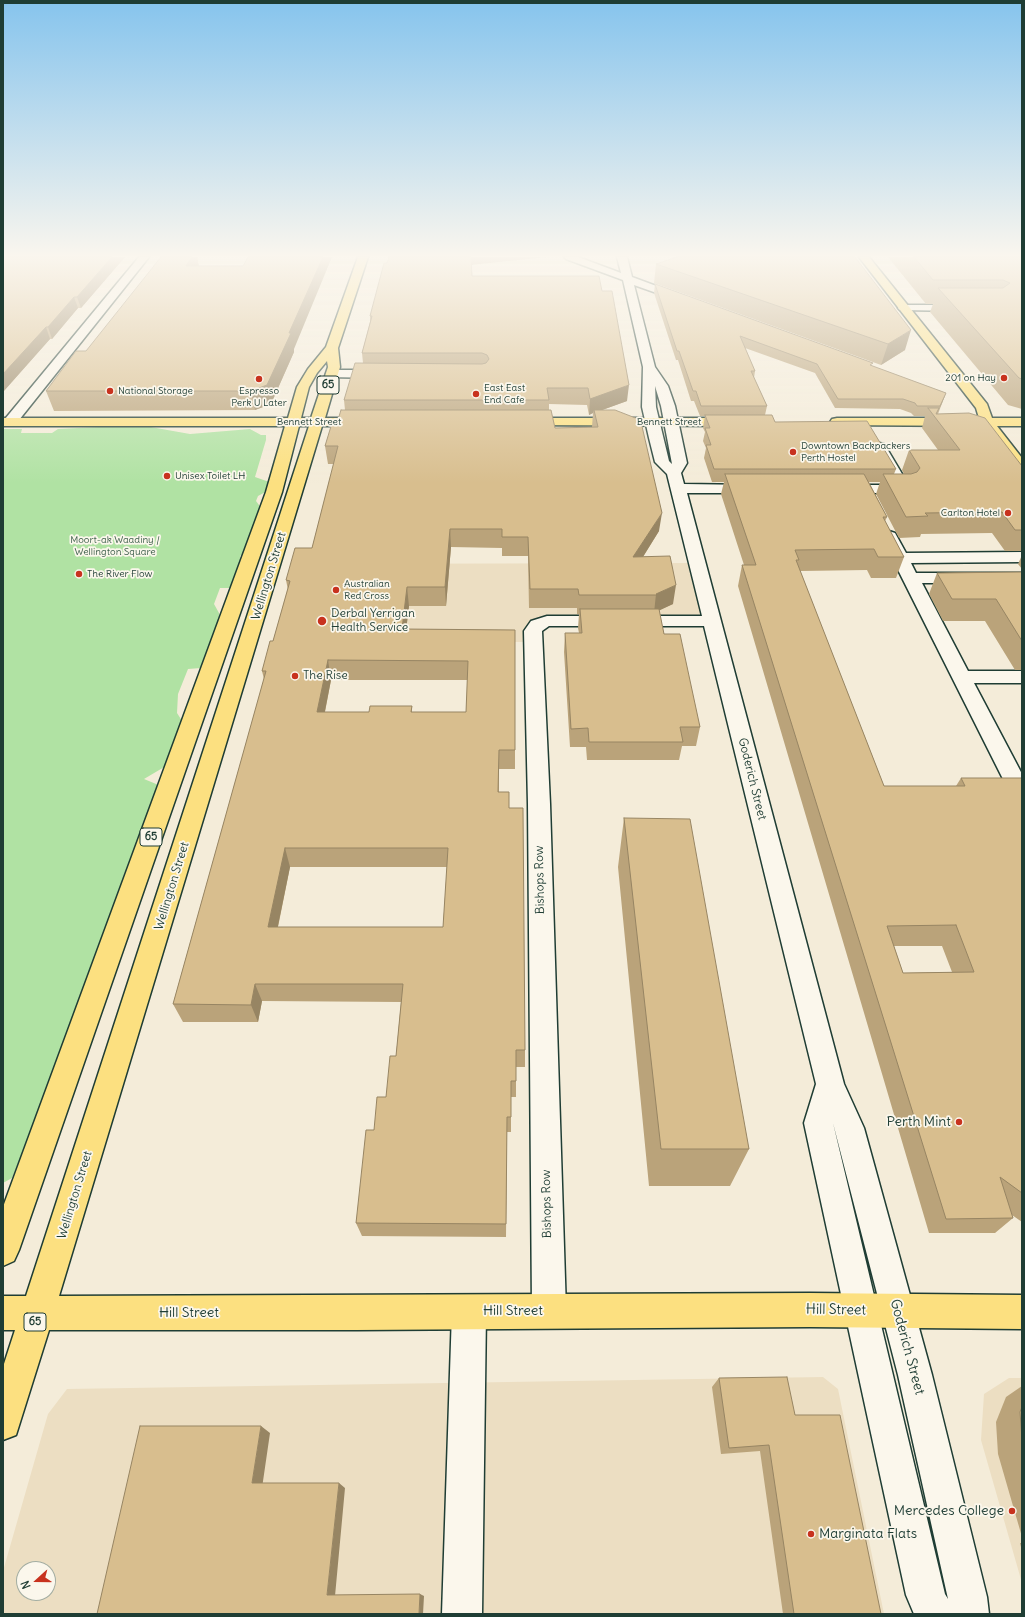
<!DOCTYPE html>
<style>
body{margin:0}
#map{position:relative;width:1025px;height:1617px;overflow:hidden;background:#f4ecd9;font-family:Delius,sans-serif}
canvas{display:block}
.frame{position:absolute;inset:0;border:4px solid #1f3d34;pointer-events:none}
.north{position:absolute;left:16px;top:1561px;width:40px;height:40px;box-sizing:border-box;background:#fbf7ec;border:1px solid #a3ada2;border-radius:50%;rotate:249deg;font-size:11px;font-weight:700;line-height:16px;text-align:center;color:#1f3d34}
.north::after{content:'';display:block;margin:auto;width:14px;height:18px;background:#c8321e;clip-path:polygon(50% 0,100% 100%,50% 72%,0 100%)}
</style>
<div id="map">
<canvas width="1025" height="1617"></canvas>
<div class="frame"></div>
<div class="north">N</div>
</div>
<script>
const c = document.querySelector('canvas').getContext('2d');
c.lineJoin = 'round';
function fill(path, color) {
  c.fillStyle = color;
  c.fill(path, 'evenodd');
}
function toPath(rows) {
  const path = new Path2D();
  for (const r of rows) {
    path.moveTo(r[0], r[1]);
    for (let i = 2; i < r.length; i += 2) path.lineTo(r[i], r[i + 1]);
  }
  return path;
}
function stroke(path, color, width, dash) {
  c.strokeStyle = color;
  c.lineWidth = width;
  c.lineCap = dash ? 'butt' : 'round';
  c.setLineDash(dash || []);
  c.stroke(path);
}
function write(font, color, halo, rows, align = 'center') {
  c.font = font + ' Delius,sans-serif';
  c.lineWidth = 3.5;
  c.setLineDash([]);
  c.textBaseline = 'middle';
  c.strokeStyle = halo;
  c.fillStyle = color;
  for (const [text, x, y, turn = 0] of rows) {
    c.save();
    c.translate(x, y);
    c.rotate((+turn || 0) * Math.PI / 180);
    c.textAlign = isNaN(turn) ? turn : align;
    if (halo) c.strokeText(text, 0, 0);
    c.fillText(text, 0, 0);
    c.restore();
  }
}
const built = toPath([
 [697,563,711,621,547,621,533,642,273,641,294,564],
 [823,1377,838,1389,884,1614,3,1614,3,1571,48,1414,67,1389],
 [24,1569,48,1569,48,1593,24,1593],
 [1009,1378,1022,1378,1022,1583,981,1440,984,1394]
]);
const green = toPath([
 [119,426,145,426,190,434,250,429,261,435,266,435,266,440,255,477,275,484,269,490,258,496,256,501,262,509,253,547,240,556,244,569,231,588,220,588,214,604,219,613,221,623,214,644,201,668,188,669,178,694,177,713,184,724,171,763,144,779,161,786,151,826,124,874,118,920,12,1178,3,1183,3,429,22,429,21,433,52,433,58,429]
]);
const minor = toPath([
 [139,257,149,257,15,425,5,425,3,422,5,419,139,257],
 [564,257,578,257,621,273,617,257,627,257,632,277,686,297,687,299,682,302,634,285,655,367,668,386,675,406,687,463,681,473,684,484,752,485,757,486,759,489,757,492,752,493,687,493,844,1084,864,1128,932,1375,987,1597,989,1614,914,1614,906,1595,804,1123,816,1084,704,626,549,626,542,631,550,804,566,1311,561,1323,549,1328,537,1323,532,1311,528,804,524,631,531,621,547,616,702,616,667,474,655,462,649,438,642,407,643,367,623,280,566,259,564,257],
 [655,386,661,406,672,464,669,461,656,407,655,386],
 [833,1123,898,1375,948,1599,945,1594,833,1123],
 [904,305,962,305,968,308,962,311,900,310,898,308,900,306,904,305],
 [332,370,380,370,384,371,386,374,384,377,380,378,328,377,326,374,328,371,332,370],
 [879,443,884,444,886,447,911,489,909,492,904,493,843,493,838,492,836,489,838,486,843,485,894,485,872,447,874,444,879,443],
 [889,531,895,533,906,553,1022,552,1022,562,911,563,916,573,1022,573,1022,583,922,583,968,671,1022,671,1022,683,974,683,1022,774,1022,784,1014,787,1006,784,1003,779,881,536,883,533,889,531],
 [469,1295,481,1300,486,1312,482,1614,442,1614,452,1312,457,1300,469,1295]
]);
const major = toPath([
 [358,257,368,257,338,348,340,367,325,418,367,418,372,419,374,422,372,425,367,426,322,426,59,1296,810,1293,1022,1295,1022,1329,810,1327,357,1330,49,1330,16,1435,3,1440,3,1367,15,1330,3,1330,3,1296,26,1296,309,426,299,426,282,492,19,1250,14,1261,3,1266,3,1207,266,492,285,426,3,426,3,418,288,418,297,387,308,369,326,347,358,257],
 [327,361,328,367,311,418,301,418,309,387,317,373,327,361],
 [859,257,869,257,987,404,992,418,1022,418,1022,426,997,426,1022,458,1022,472,1017,471,983,426,832,425,830,422,832,419,837,418,979,418,976,408,859,257],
 [523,418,735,418,740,419,742,422,740,425,735,426,518,425,516,422,518,419,523,418]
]);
const wall = toPath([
 [3,257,125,257,81,308,78,308,52,339,50,339,3,392],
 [197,257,199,266,243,266,294,349,294,352,271,404,255,410,54,411,46,391,86,351],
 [677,257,856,257,855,258,905,350,881,365,654,283,656,264],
 [888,257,1022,257,1022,409,1008,405,930,312,933,304,926,304],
 [387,263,471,265,472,276,602,291,627,401,602,410,659,531,643,557,673,604,659,610,664,634,700,727,696,746,682,746,679,760,587,760,586,747,570,747,564,652,565,633,579,633,578,628,579,614,577,614,577,608,529,608,528,556,502,556,502,548,451,547,446,606,409,606,406,629,515,630,515,769,499,769,499,792,509,808,525,1050,525,1067,516,1067,516,1097,511,1097,511,1132,507,1132,506,1237,362,1236,356,1223,374,1130,386,1097,396,1056,401,1002,262,1001,258,1022,183,1022,173,1004,264,679,262,671,273,641,288,590,286,580,312,548,334,464,328,464,325,446,337,423,345,410,344,400,363,363,362,353,370,322,370,316],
 [549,404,587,405,589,415,593,413,592,427,555,428,549,410],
 [331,680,468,680,466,712,412,712,412,706,369,712,325,712],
 [290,867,447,867,443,927,278,927],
 [655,284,872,366,946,393,938,414,1022,466,1022,551,1005,551,992,533,921,534,920,537,899,538,876,494,880,482,869,482,887,517,885,521,904,557,896,578,871,578,867,570,800,571,884,786,956,786,961,778,1022,778,1022,1222,1012,1215,1013,1218,995,1233,929,1233,738,586,742,565,744,565,721,494,724,482,712,482,704,458,706,448,703,441,705,432,703,428,705,416,700,416,694,401,691,401,678,360,676,360,654,293],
 [745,348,815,373,835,408,900,409,911,413,914,416,925,416,922,428,938,450,909,450,902,470,904,474,894,474,896,469,775,422,765,415,767,406,754,378,755,371],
 [894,946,942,946,952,972,903,973],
 [1022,555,1022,569,1018,564],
 [1022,572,1022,670,1015,670,985,621,943,621,929,594,937,573],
 [624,818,749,1149,730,1186,649,1186,618,867],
 [719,1378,795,1415,881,1614,783,1614,760,1451,721,1454,712,1387],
 [1022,1386,1022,1537,998,1454,996,1422,1006,1397],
 [1020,1543,1022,1543,1022,1551]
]);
const shadedWall = toPath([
 [112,257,125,257,81,308,77,297],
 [192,257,197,257,199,269,186,266],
 [323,257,332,257,294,349,294,352,271,404,255,410,251,391],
 [471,257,547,257,471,265],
 [74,297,78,308,52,339,48,327],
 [46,327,50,339,3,392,3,374],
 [911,330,905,350,881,365,888,344],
 [629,385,627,401,594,413,594,410,593,413,589,415,590,399],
 [946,393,942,403,936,416,940,406],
 [662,513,659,531,631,576,633,557],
 [450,529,451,547,446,606,445,587],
 [676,585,673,604,654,613,656,594],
 [407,587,409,606,404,648,402,629],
 [328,660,331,680,321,731,317,712],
 [285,848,290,867,274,945,268,927],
 [255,984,262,1001,258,1022,251,1005],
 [261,1426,270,1433,262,1488,252,1483],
 [339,1483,345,1488,335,1596,327,1595],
 [420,1594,424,1596,423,1614,419,1614]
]);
const building = toPath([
 [3,257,112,257,77,297,74,297,48,327,46,327,3,374,3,257],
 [161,257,192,257,186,266,243,266,248,257,323,257,289,333,291,333,267,385,251,391,46,391,76,351,86,351,161,257],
 [389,257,471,257,472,276,599,276,602,291,612,291,629,385,590,399,588,388,547,388,549,400,344,400,355,363,482,364,486,363,489,359,487,355,482,353,362,353,372,316,370,316,384,263,387,263,389,257],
 [677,257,855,257,911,330,888,344,656,264,677,257],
 [914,257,1022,257,1022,379,1019,378,938,288,1003,288,1010,283,1003,280,933,280,914,257],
 [655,284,873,363,870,365,946,393,940,406,917,406,915,403,903,399,838,399,817,364,740,336,755,371,751,371,767,406,701,406,696,391,693,391,679,351,677,351,655,284],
 [928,408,939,408,936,414,969,413,985,418,1022,466,1022,530,1015,530,1002,512,925,513,928,516,906,517,883,474,911,474,917,472,920,468,909,450,960,450,928,408],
 [341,410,551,410,555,428,598,427,594,410,615,410,638,419,641,422,662,513,633,557,670,556,676,585,656,594,657,595,579,595,578,589,530,589,528,537,502,537,502,529,450,529,445,587,407,587,402,629,515,630,515,750,499,750,498,792,509,792,509,808,523,808,525,1050,516,1050,516,1081,511,1081,511,1117,507,1117,506,1224,356,1223,366,1130,374,1130,377,1097,386,1097,390,1056,396,1056,403,984,255,984,251,1005,173,1004,266,671,262,671,270,641,273,641,290,581,286,580,295,548,312,548,338,446,325,446,332,423,337,423,341,410],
 [328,660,468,661,466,712,411,712,412,706,370,706,369,712,317,712,328,660],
 [285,848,448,848,443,927,268,927,285,848],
 [705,415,772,415,775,422,867,421,896,469,714,469,706,445,711,445,705,428,710,428,705,415],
 [725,474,864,474,887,517,883,517,904,557,878,557,874,549,795,550,799,560,796,560,884,786,965,786,961,778,1022,778,1022,1193,1000,1177,1013,1218,946,1219,742,565,756,565,725,474],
 [956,925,974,972,903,973,887,926,956,925],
 [1022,572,1022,641,996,599,952,599,937,573,1022,572],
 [580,609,659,609,664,634,680,634,700,727,680,727,683,742,589,742,588,728,571,729,565,633,582,633,580,609],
 [624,818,690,819,749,1149,661,1149,624,818],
 [787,1377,795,1415,840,1415,881,1614,794,1614,769,1445,729,1448,719,1378,787,1377],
 [1022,1407,1022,1439,1020,1412,1022,1407],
 [140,1426,261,1426,252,1483,339,1483,327,1595,420,1594,419,1614,97,1614,140,1426]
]);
const markers = [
 [1004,378,4,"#c8321e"],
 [259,379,4,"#c8321e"],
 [110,391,4,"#c8321e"],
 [476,394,4,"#c8321e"],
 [793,452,4,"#c8321e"],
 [167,476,4,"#c8321e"],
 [1008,513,4,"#c8321e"],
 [79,574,4,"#c8321e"],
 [336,590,4,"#c8321e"],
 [322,621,5,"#c8321e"],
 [295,676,4,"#c8321e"],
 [959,1122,4,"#c8321e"],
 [1012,1511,4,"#c8321e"],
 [811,1534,4,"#c8321e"]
];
const farPoinames = [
 ["201 on Hay",996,378,"right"],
 ["East East",484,388],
 ["End Cafe",484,400],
 ["National Storage",118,391],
 ["Espresso",259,391,"center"],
 ["Perk U Later",259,403,"center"],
 ["Downtown Backpackers",801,446],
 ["Perth Hostel",801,458],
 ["Unisex Toilet LH",175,476],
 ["Carlton Hotel",1000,513,"right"],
 ["The River Flow",87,574],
 ["Australian",344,584],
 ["Red Cross",344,596]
];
const farStreetnames = [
 ["Bennett Street",309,422],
 ["Bennett Street",669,422]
];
const farParknames = [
 ["Moort-ak Waadiny /",115,540],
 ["Wellington Square",115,552]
];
const shields = [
 [328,385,22],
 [151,837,22],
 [35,1322,22]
];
const shieldNames = [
 ["65",328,385],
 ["65",151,837],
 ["65",35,1322]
];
const streetNames = [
 ["Wellington Street",269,576,-73],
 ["Goderich Street",752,779,76],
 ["Bishops Row",540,880,-91],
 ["Wellington Street",172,886,-73],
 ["Wellington Street",75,1195,-73],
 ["Bishops Row",547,1204,-91]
];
const poiNames = [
 ["Derbal Yerrigan",331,614],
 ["Health Service",331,628],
 ["The Rise",303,676]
];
const nearPoinames = [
 ["Perth Mint",951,1122],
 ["Mercedes College",1004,1511],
 ["Marginata Flats",819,1534,"left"]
];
const nearStreetnames = [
 ["Hill Street",836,1310,1],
 ["Hill Street",513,1311],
 ["Hill Street",189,1313],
 ["Goderich Street",907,1347,75]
];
fill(built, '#ecdec2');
fill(green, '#b0e2a3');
stroke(minor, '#1f3d34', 3);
stroke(major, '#1f3d34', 3);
fill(minor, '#fbf7ec');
fill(major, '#fce080');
fill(wall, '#baa37a');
fill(shadedWall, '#978563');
fill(building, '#d8be8e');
stroke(building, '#978563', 1);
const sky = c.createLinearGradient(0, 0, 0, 483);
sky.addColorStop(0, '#86c4ed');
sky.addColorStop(0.53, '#faf6ee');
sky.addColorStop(1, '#faf6ee00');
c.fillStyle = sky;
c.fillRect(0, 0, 1025, 483);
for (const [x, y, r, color] of markers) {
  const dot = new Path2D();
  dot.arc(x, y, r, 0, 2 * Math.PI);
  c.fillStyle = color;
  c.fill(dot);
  stroke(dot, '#fbf7ec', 1.5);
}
write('10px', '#1f3d34', '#fbf7ec', farPoinames, 'left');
write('10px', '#1f3d34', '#fbf7ec', farStreetnames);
write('10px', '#3c5e4a', '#fbf7ec', farParknames);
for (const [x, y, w] of shields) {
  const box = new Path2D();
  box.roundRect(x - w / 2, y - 9, w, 18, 3);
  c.fillStyle = '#fbf7ec';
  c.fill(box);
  stroke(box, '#1f3d34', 1);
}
write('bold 11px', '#1f3d34', null, shieldNames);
write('12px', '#1f3d34', '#fbf7ec', streetNames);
write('12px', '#1f3d34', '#fbf7ec', poiNames, 'left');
write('14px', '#1f3d34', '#fbf7ec', nearPoinames, 'right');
write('14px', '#1f3d34', '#fbf7ec', nearStreetnames);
</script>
